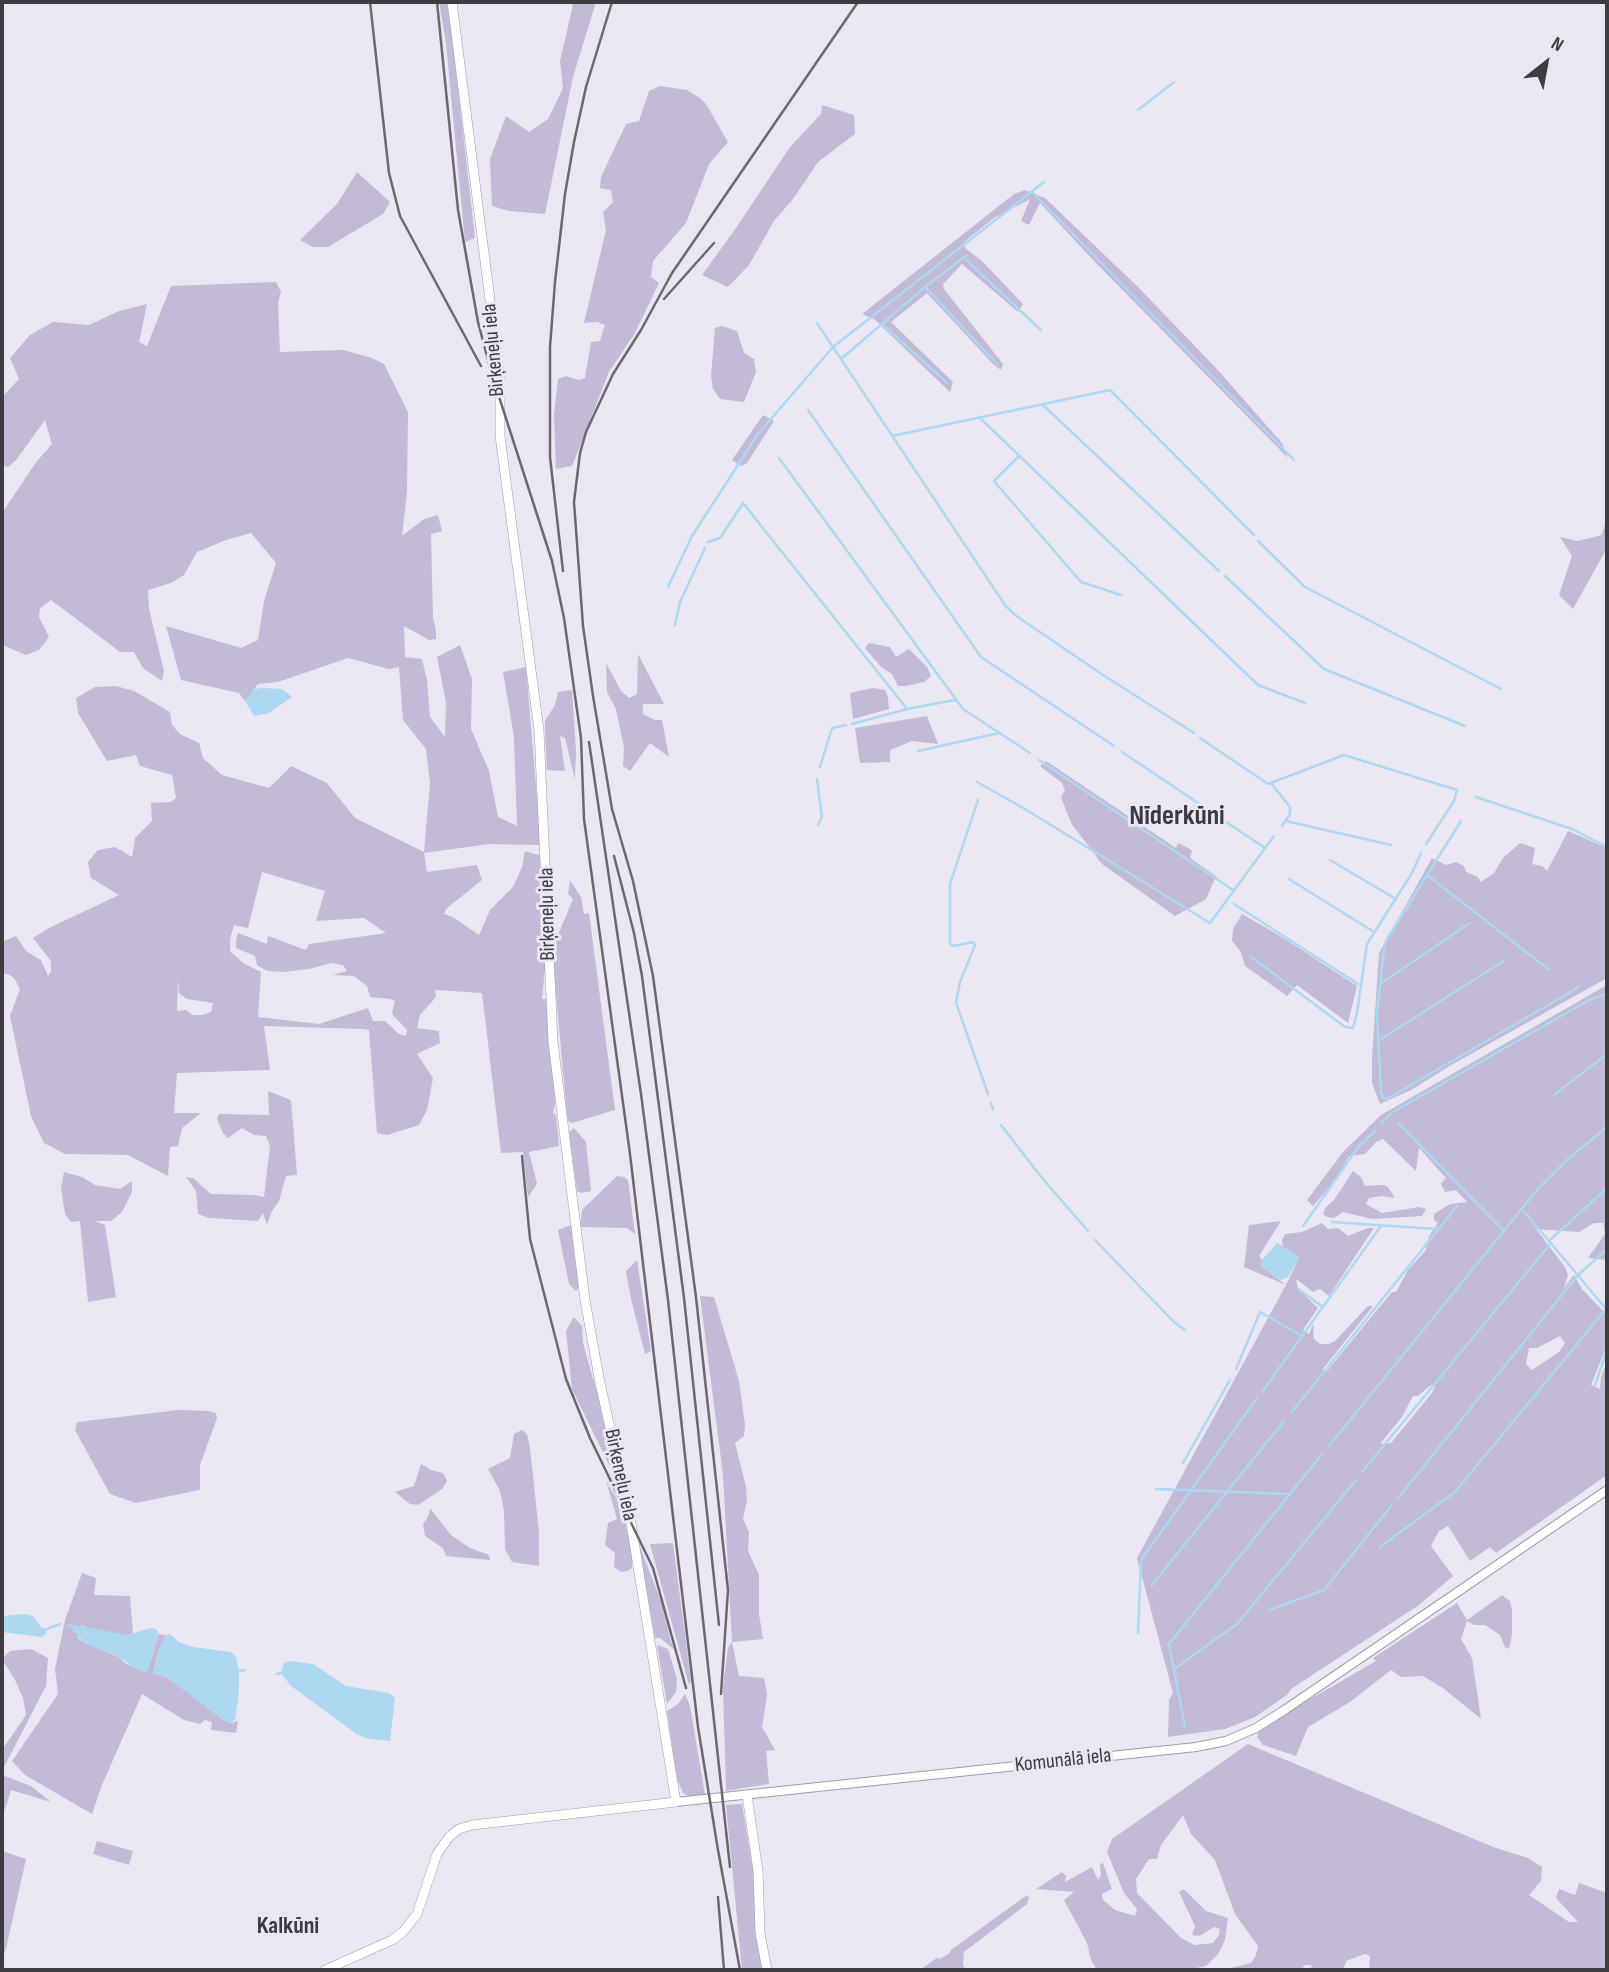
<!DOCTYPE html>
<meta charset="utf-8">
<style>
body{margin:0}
#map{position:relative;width:1609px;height:1972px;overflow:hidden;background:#eae7f3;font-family:"Sofia Sans Condensed",sans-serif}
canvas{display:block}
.frame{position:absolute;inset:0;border:4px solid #3d3c40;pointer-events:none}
.north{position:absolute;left:1511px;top:28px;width:70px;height:70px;-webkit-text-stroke:5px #eae7f3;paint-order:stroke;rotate:31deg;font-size:19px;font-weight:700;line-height:28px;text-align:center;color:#3d3c40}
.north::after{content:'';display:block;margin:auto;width:24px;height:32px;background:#3d3c40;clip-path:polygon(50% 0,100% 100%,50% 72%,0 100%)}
</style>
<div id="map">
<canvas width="1609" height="1972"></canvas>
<div class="frame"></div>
<div class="north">N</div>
</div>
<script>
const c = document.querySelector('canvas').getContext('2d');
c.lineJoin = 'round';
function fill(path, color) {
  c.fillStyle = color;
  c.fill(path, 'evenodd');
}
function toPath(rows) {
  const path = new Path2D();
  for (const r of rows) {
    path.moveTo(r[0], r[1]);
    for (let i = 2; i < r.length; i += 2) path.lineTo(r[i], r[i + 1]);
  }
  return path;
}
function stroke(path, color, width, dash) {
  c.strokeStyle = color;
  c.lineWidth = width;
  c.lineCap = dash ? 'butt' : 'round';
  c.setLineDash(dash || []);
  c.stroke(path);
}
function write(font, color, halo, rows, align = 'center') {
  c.font = font + ' "Sofia Sans Condensed",sans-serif';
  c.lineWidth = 6;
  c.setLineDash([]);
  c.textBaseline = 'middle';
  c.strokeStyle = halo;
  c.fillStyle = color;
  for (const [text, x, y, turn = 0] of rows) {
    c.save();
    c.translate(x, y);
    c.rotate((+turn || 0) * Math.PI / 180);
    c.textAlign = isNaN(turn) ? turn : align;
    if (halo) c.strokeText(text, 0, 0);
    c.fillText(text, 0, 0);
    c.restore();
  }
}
const green = toPath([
 [439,2,447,2,450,19,475,238,465,242,446,43],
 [570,2,596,2,573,77,545,214,509,211,492,206,490,159,506,116,529,132,548,119,563,88,560,61,573,5],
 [660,86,687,90,700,98,706,104,728,142,709,164,686,223,653,261,651,277,659,283,635,333,609,372,572,466,556,469,554,415,558,379,566,376,579,380,585,378,591,342,600,341,605,325,597,322,584,323,606,230,603,212,613,202,611,190,600,188,601,177,626,124,639,121,649,91],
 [822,105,854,115,855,134,818,162,793,199,774,221,749,265,728,287,702,275,736,228,790,147,821,114],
 [357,172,390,202,383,214,328,247,313,247,300,240,337,204],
 [1025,190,1045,198,1138,287,1216,368,1282,443,1288,458,1095,262,1040,203,1029,225,1021,221,1030,199,994,218,964,242,965,248,982,261,1023,304,1018,312,962,264,943,284,944,289,1003,364,1001,370,993,364,927,293,891,322,953,382,950,392,874,319,862,314,1014,194],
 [276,282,281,292,278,303,280,352,343,350,372,358,384,364,408,412,407,491,402,536,424,519,438,515,442,531,431,534,433,617,436,631,436,639,429,640,404,626,405,657,422,659,427,680,430,717,445,737,446,702,437,657,460,645,472,679,471,729,489,771,498,817,517,826,514,737,503,672,526,667,541,845,489,844,424,853,427,872,477,865,482,880,446,909,444,914,453,917,479,935,490,910,513,887,522,867,525,851,542,856,545,969,542,999,546,999,556,1099,553,1113,556,1115,559,1146,529,1152,537,1184,528,1197,523,1152,501,1153,482,993,435,990,436,997,420,1015,417,1028,439,1031,440,1043,417,1054,433,1078,427,1110,419,1125,387,1135,377,1133,369,1030,364,1029,264,1026,270,1070,177,1073,174,1113,201,1113,182,1128,178,1146,170,1147,168,1176,128,1155,65,1154,44,1143,31,1116,10,1016,20,989,14,978,8,974,2,974,2,942,16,936,26,951,41,960,48,976,51,972,51,961,33,938,49,928,119,895,91,878,88,862,98,850,115,847,132,857,135,838,152,821,151,803,171,802,176,798,172,775,140,766,136,755,107,761,78,713,76,698,95,687,116,686,134,691,170,712,172,725,180,734,199,743,203,758,222,775,269,788,291,766,327,783,355,818,424,852,430,783,426,749,403,720,399,667,389,669,348,658,278,682,258,684,245,701,239,693,181,680,166,626,241,648,258,640,264,601,276,563,251,533,226,540,197,552,184,575,171,583,148,590,149,609,164,671,162,681,143,668,134,652,120,652,51,600,40,608,39,617,49,637,39,650,26,655,2,645,2,513,37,461,52,444,45,420,16,460,8,467,2,465,2,397,19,379,10,358,30,335,53,322,89,325,119,311,147,304,139,342,147,346,171,286],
 [262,872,325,891,316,921,364,918,386,933,309,944,306,950,268,936,267,944,238,933,236,941,236,948,255,956,257,965,267,971,283,972,309,969,331,963,343,965,347,971,333,975,354,976,367,986,370,997,390,999,395,1001,392,1014,407,1030,406,1036,399,1034,385,1021,373,1021,368,1008,319,1024,258,1017,261,972,243,963,230,951,230,939,234,925,248,928],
 [178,977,179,993,187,999,213,1003,211,1012,203,1015,193,1015,186,1010,177,1011],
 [722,326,737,331,744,353,754,359,756,372,744,402,720,399,713,389,711,376,715,328],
 [763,415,774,421,747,463,741,466,732,460],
 [1607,516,1607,548,1573,609,1559,595,1572,556,1560,537,1578,541,1602,535],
 [869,643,890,647,896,657,909,649,927,667,931,676,924,682,906,686,898,686,892,674,881,667,865,648],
 [638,654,664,704,643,704,643,714,655,720,662,720,669,757,650,743,630,771,623,766,624,748,616,709,607,692,606,663,621,691,629,698,637,694],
 [873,688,885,690,888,697,889,709,853,719,850,693],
 [572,690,576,751,575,780,565,738,560,736,565,771,547,770,545,732,545,721,555,705,558,692],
 [927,716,938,744,912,741,890,750,890,762,860,763,855,728],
 [1046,761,1176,848,1178,843,1190,849,1192,851,1190,858,1216,876,1206,899,1175,916,1102,864,1071,823,1061,797,1065,790,1062,783,1040,766],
 [1568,831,1607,848,1607,978,1453,1064,1411,1090,1380,1104,1372,1083,1372,1057,1379,953,1432,858,1446,865,1456,862,1464,866,1466,872,1478,877,1481,882,1494,873,1503,858,1520,843,1535,848,1532,864,1542,866,1547,871],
 [570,880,581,897,584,914,589,913,615,1110,572,1123,568,1121,567,1116,552,949,573,899,568,894],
 [1242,914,1282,937,1357,986,1348,1023,1297,985,1287,996,1245,966,1241,952,1232,941,1233,929],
 [1607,985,1607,1260,1588,1258,1605,1234,1603,1223,1594,1223,1579,1232,1536,1229,1565,1267,1568,1275,1564,1288,1574,1275,1582,1289,1607,1315,1607,1345,1591,1385,1600,1389,1601,1377,1607,1362,1607,1475,1496,1553,1490,1547,1470,1561,1448,1526,1439,1531,1431,1546,1453,1576,1419,1605,1291,1689,1287,1695,1255,1717,1225,1729,1168,1737,1169,1700,1173,1693,1137,1558,1286,1285,1244,1267,1249,1225,1281,1221,1259,1256,1262,1260,1261,1266,1286,1285,1299,1258,1283,1247,1282,1240,1285,1234,1302,1232,1322,1223,1328,1229,1338,1228,1348,1236,1368,1228,1374,1228,1329,1296,1320,1289,1313,1292,1296,1279,1298,1289,1318,1308,1303,1330,1309,1334,1313,1324,1314,1339,1320,1344,1329,1344,1335,1341,1368,1306,1373,1306,1323,1369,1327,1371,1377,1310,1392,1292,1396,1292,1408,1270,1426,1250,1429,1236,1438,1223,1434,1220,1434,1214,1450,1204,1467,1202,1456,1190,1445,1192,1441,1184,1446,1178,1419,1148,1416,1171,1383,1139,1376,1142,1365,1154,1349,1156,1338,1177,1313,1206,1307,1200,1343,1152,1381,1115],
 [1560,1336,1565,1343,1559,1352,1532,1370,1526,1364,1529,1348,1537,1348],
 [1431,1385,1435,1387,1431,1394,1391,1443,1380,1444,1402,1417,1413,1396,1418,1396],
 [268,1091,291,1100,297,1175,286,1176,279,1201,272,1211,267,1225,263,1213,258,1221,209,1218,198,1214,196,1191,186,1177,193,1178,211,1194,253,1195,264,1197,270,1146,266,1136,254,1135,242,1128,228,1138,223,1133,217,1119,219,1114,269,1115],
 [574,1128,586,1142,591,1191,582,1193,577,1191,569,1132],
 [1353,1171,1361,1177,1365,1186,1384,1185,1388,1187,1395,1198,1382,1196,1369,1198,1366,1204,1382,1213,1419,1207,1426,1209,1422,1216,1372,1219,1343,1212,1334,1218,1327,1217,1323,1214,1326,1207,1334,1200],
 [64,1172,82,1177,95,1185,120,1189,132,1181,132,1192,122,1212,111,1221,95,1221,105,1225,116,1297,88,1302,80,1221,71,1222,65,1214,61,1188],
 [617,1176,624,1177,628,1180,635,1234,627,1228,580,1227,582,1210],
 [571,1225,579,1287,576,1291,569,1284,558,1230],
 [637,1260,651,1351,645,1354,631,1299,626,1271],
 [700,1296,714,1297,739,1381,745,1425,744,1436,735,1443,746,1487,747,1501,743,1519,749,1532,748,1551,759,1575,759,1614,763,1639,732,1642,739,1676,764,1678,767,1695,762,1727,775,1750,766,1751,769,1784,726,1791,723,1687,728,1648,732,1641,723,1475],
 [574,1317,582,1326,583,1343,593,1379,602,1404,617,1472,614,1475,572,1389,566,1331],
 [179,1410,208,1411,216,1413,217,1418,200,1465,200,1490,136,1503,110,1494,75,1430,77,1422],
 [522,1430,527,1434,530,1448,539,1532,539,1566,512,1562,505,1549,504,1511,500,1491,488,1469,510,1458,514,1434],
 [421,1464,431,1470,443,1473,447,1481,442,1489,418,1505,410,1504,395,1492,414,1486],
 [606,1481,622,1507,632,1553,632,1568,628,1571,621,1572,614,1567,615,1553,605,1545,608,1523,617,1519],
 [430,1508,451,1535,470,1548,489,1555,490,1560,446,1556,443,1548,425,1536,423,1524,428,1517],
 [637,1539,661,1601,671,1642,675,1650,660,1638,655,1638],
 [673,1543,691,1680,689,1685,650,1544],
 [82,1573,96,1578,94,1595,130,1596,133,1634,127,1635,91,1630,82,1625,78,1638,85,1643,119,1657,125,1663,147,1672,159,1634,166,1635,158,1652,153,1673,166,1677,184,1689,225,1721,231,1723,238,1721,236,1733,211,1730,212,1722,205,1720,200,1724,184,1720,142,1694,102,1785,92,1814,25,1775,12,1761,58,1694,55,1669,65,1620],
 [1502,1595,1510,1601,1512,1611,1512,1635,1509,1649,1505,1647,1500,1635,1485,1625,1474,1625,1467,1621,1461,1639,1472,1658,1481,1719,1443,1688,1423,1676,1401,1677,1391,1670,1350,1702,1308,1727,1296,1756,1263,1745,1257,1737,1258,1733,1307,1701,1376,1661,1373,1658,1457,1603,1467,1620],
 [657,1645,668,1649,677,1679,676,1692,667,1704],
 [31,1649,48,1658,46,1686,2,1771,2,1750,26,1715,23,1698,15,1680,2,1659,10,1651],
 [685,1694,690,1706,705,1795,689,1797,683,1793,677,1779,667,1711,678,1704],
 [1248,1744,1493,1847,1528,1858,1542,1867,1541,1881,1529,1895,1569,1922,1578,1922,1556,1898,1559,1889,1575,1895,1579,1883,1607,1893,1607,1970,1369,1970,1370,1956,1365,1954,1346,1961,1343,1970,1310,1970,1312,1965,1304,1965,1302,1970,1223,1970,1251,1963,1256,1955,1258,1946,1235,1914,1215,1860,1191,1834,1183,1815,1161,1845,1157,1859,1149,1859,1136,1879,1137,1893,1181,1938,1195,1945,1213,1943,1219,1935,1220,1929,1214,1927,1199,1936,1192,1935,1195,1926,1179,1892,1184,1889,1206,1911,1228,1918,1225,1940,1218,1954,1206,1966,1187,1970,1097,1970,1091,1960,1087,1943,1064,1900,1074,1892,1036,1889,1062,1872,1066,1876,1065,1882,1092,1867,1098,1880,1101,1875,1100,1864,1103,1863,1112,1889,1102,1894,1103,1900,1115,1910,1135,1916,1137,1909,1124,1893,1107,1852,1112,1839],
 [2,1775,31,1786,51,1802,11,1790,2,1819],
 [742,1804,755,1882,763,1970,742,1970,726,1805],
 [97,1841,133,1851,129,1865,93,1854],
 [2,1851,26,1859,5,1953,2,1952],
 [1027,1895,1029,1898,1027,1904,964,1952,963,1964,965,1970,920,1970,938,1957,939,1959,949,1954,951,1950]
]);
const water = toPath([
 [263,688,282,689,292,697,269,713,254,716,245,701,254,689],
 [1277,1243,1300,1257,1288,1277,1280,1280,1261,1266,1262,1260],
 [26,1614,33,1616,41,1627,47,1629,46,1634,41,1637,2,1632,2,1616],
 [75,1625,127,1635,151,1628,156,1629,159,1634,147,1672,143,1673,119,1657,85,1643,72,1630],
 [170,1634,179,1642,193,1647,231,1652,236,1657,239,1671,239,1691,235,1720,231,1723,225,1721,166,1677,153,1673,158,1652,166,1635],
 [291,1661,313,1664,346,1686,389,1693,395,1698,390,1741,370,1739,358,1735,291,1686,281,1673,284,1663]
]);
const stream = toPath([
 [1138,110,1174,82],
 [1032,192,1294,460],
 [964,258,1041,330],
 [926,288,998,365],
 [817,323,1005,605,1015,615,1100,673,1194,733],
 [882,324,947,383],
 [841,359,925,287,967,255],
 [1043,405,1219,571],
 [808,410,981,657,1114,746],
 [980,418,1258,685,1305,703],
 [892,436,1110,390,1254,535],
 [1019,456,994,481,1081,582,1121,595],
 [779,458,963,709,1030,753],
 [1258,541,1305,587,1501,689],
 [708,542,720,538,743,503,907,709],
 [1225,576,1324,669,1465,726],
 [668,587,692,536,758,434,833,347,1044,182],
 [675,625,680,602,705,548],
 [852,724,907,709,955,700],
 [1200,738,1268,784,1344,755,1457,790,1454,801,1426,844],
 [918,751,999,733],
 [1122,752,1265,848],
 [1039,760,1233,890],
 [820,767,832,728,846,725],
 [817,779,822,817,818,825],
 [977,782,1025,809,1210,923,1274,836],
 [1271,783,1290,807,1290,814,1282,826],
 [1476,797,1572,829,1607,847],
 [978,800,950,884,950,944,954,946,973,942,975,945,960,982,956,1003,988,1094],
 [1286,821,1391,845],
 [1461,821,1387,939,1384,950,1377,1015,1381,1092,1383,1098,1387,1099,1579,987],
 [1330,860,1396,899],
 [1427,875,1548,969],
 [1289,879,1374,932],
 [1234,904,1358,984],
 [1250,956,1345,1027,1353,1028,1357,1013,1367,944,1412,873,1421,853],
 [1380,984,1470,923],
 [1381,1039,1505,960],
 [1554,1095,1607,1054],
 [991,1103,993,1109],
 [1381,1124,1391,1113,1591,999,1607,994],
 [1399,1124,1504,1231],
 [1001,1125,1042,1178,1088,1231],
 [1522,1209,1607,1310],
 [1332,1222,1437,1229],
 [1303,1226,1359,1146,1375,1131],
 [1095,1240,1174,1322,1185,1330],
 [1550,1240,1607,1188],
 [1298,1289,1323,1307],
 [1236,1369,1260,1312,1302,1336],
 [1595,1385,1607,1350],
 [1262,1392,1381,1226],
 [1291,1413,1457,1206],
 [1329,1446,1537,1190,1569,1158,1607,1127],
 [1183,1463,1230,1380],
 [1362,1472,1551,1243],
 [1156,1489,1288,1494],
 [1399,1497,1578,1275,1607,1249],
 [1380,1547,1455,1492,1606,1309],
 [1152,1585,1284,1421],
 [1269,1610,1324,1590,1392,1505],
 [68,1625,74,1627],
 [47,1629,60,1624],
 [1138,1633,1141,1560,1257,1398],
 [1174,1669,1237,1624,1356,1480],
 [239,1671,245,1670],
 [277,1674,281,1673],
 [1185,1727,1169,1644,1323,1453]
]);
const tertiary = toPath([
 [676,1802,1196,1747,1226,1741,1256,1728,1286,1709,1607,1490]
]);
const secondary = toPath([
 [747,1795,758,1871,760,1933,767,1970],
 [325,1970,392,1940,403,1932,417,1914,437,1854,449,1837,459,1829,472,1825,676,1802,630,1517,600,1383,585,1300,553,1042,539,730,500,436,500,378,452,2]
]);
const rail = toPath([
 [370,2,389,173,400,216,481,366],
 [437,2,458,210,478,322,492,375,552,561,564,618,581,738,584,819,630,1154,698,1727,718,1850,740,1970],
 [664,299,714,243],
 [563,571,550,457,550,347,555,282,565,194,574,142,586,87,612,2],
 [589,742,641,1094,668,1300,730,1867],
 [614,856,634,933,642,976,684,1298,719,1625],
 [522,1156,530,1239,566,1379,590,1438,653,1568,686,1688],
 [721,1694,728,1590,696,1297,653,976,633,881,612,809,593,696,583,626,574,502,580,453,586,432,613,374,641,330,672,273,858,2],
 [718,1897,724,1970]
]);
const streetNames = [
 ["Birķeneļu iela",494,350,-95],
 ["Birķeneļu iela",548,914,-91],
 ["Birķeneļu iela",620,1475,78],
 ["Komunālā iela",1063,1761,-6]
];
const quarterNames = [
 ["Kalkūni",288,1927]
];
const districtNames = [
 ["Nīderkūni",1177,817]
];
fill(green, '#c2bad7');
fill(water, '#aed7f1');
stroke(stream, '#aed7f1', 2.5);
stroke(tertiary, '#9f9ca8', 10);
stroke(secondary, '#9f9ca8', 10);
stroke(tertiary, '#fff', 8);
stroke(secondary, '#fff', 9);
stroke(rail, '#6a696f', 2.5);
write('21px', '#3d3c40', '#eae7f3', streetNames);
write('bold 24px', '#3b3942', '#eae7f3', quarterNames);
write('bold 28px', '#3b3942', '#eae7f3', districtNames);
</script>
